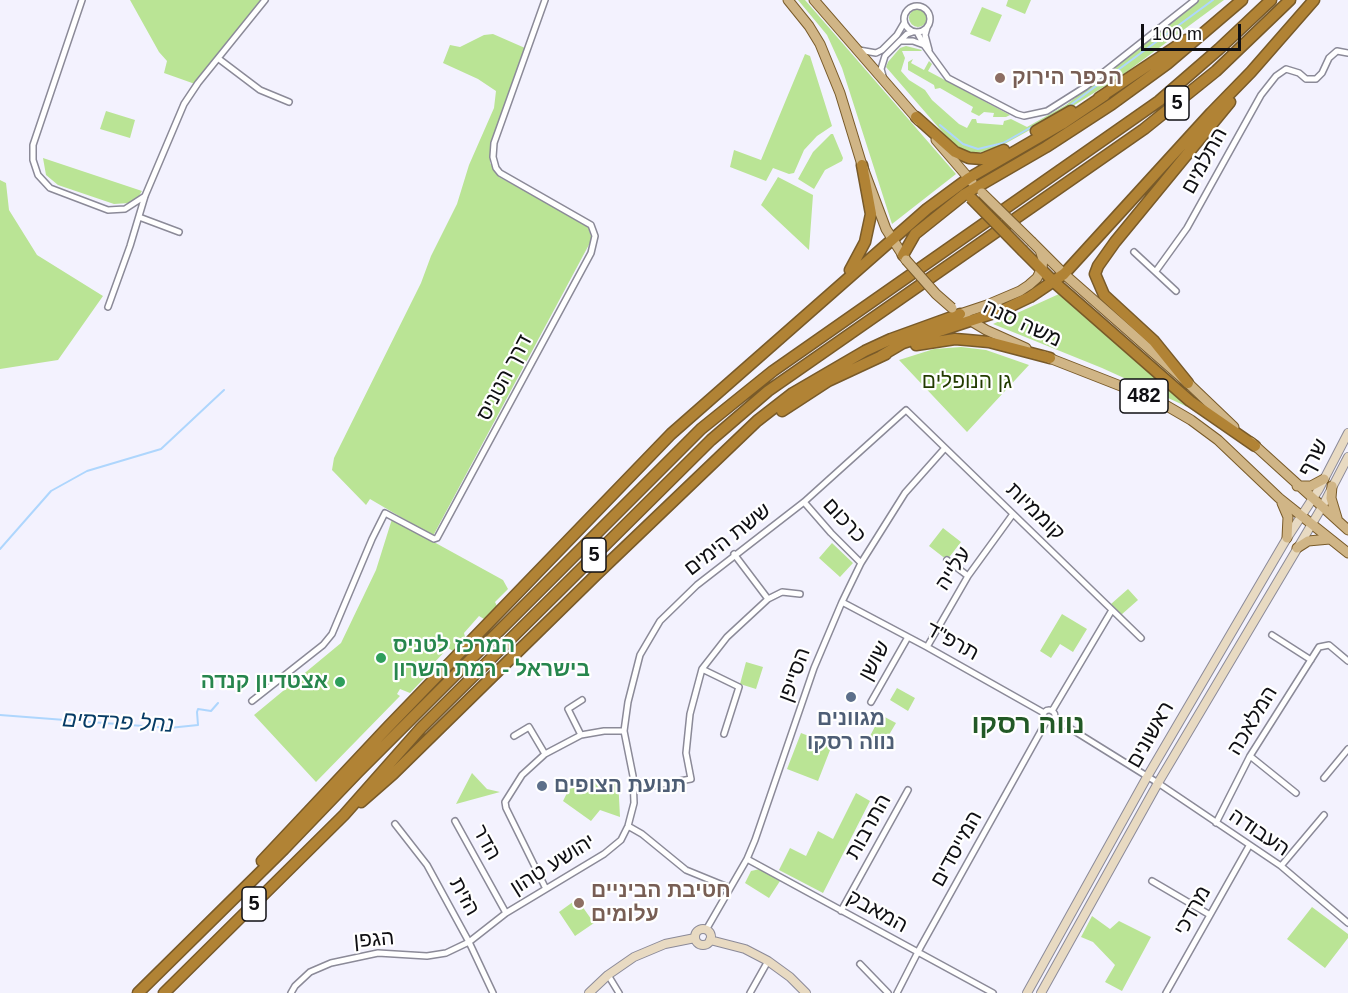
<!DOCTYPE html>
<meta charset="utf-8">
<style>
body{margin:0}
#map{position:relative;width:1348px;height:993px;overflow:hidden;background:#f3f2fe;font-family:Arial,sans-serif}
canvas{display:block}
.scale{position:absolute;left:1141px;top:24px;width:100px;height:27px;box-sizing:border-box;border:3px solid #0f0f13;border-top:0;padding-left:8px;font-size:18px;line-height:21px;white-space:nowrap;color:#0f0f13;-webkit-text-stroke:4px #fff;paint-order:stroke}
</style>
<div id="map">
<canvas width="1348" height="993"></canvas>
<div class="scale">100 m</div>
</div>
<script>
const c = document.querySelector('canvas').getContext('2d');
c.lineJoin = 'round';
function fill(path, color) {
  c.fillStyle = color;
  c.fill(path, 'evenodd');
}
function toPath(rows) {
  const path = new Path2D();
  for (const r of rows) {
    if (r.length === 3) {
      path.moveTo(r[0] + r[2], r[1]);
      path.arc(r[0], r[1], r[2], 0, 2 * Math.PI);
      continue;
    }
    path.moveTo(r[0], r[1]);
    for (let i = 2; i < r.length; i += 2) path.lineTo(r[i], r[i + 1]);
  }
  return path;
}
function stroke(path, color, width, dash) {
  c.strokeStyle = color;
  c.lineWidth = width;
  c.lineCap = dash ? 'butt' : 'round';
  c.setLineDash(dash || []);
  c.stroke(path);
}
function write(font, color, halo, rows, align = 'center') {
  c.font = font + ' Arial,Heebo,sans-serif';
  c.lineWidth = 4.5;
  c.setLineDash([]);
  c.textBaseline = 'middle';
  c.strokeStyle = halo;
  c.fillStyle = color;
  for (const [text, x, y, turn = 0] of rows) {
    c.save();
    c.translate(x, y);
    c.rotate((+turn || 0) * Math.PI / 180);
    c.textAlign = isNaN(turn) ? turn : align;
    if (halo) c.strokeText(text, 0, 0);
    c.fillText(text, 0, 0);
    c.restore();
  }
}
const green = toPath([
 [130,0,264,0,195,84,164,73,167,61,159,52],
 [798,0,805,0,956,174,892,224,842,68,827,35],
 [1008,0,1031,0,1025,14,1006,6],
 [1198,0,1224,0,1121,76,1073,106,992,151,970,153,952,143,886,67,888,62,900,48,906,46,922,50,921,51,902,51,905,58,901,71,909,80,925,90,932,100,959,124,967,128,972,119,976,119,977,123,1003,125,1004,121,1011,119,1027,127,1066,105],
 [982,7,1002,15,990,42,970,34],
 [918,18,9],
 [493,34,525,48,490,148,490,163,499,177,580,221,588,227,592,239,433,536,370,499,366,505,332,470,334,458,421,283,431,256,457,204,469,165,494,108,496,91,478,79,443,63,450,45,460,47,484,35],
 [805,54,810,56,832,126,817,136,804,150,794,173,789,174,773,168,766,181,730,167,734,150,761,160],
 [913,59,911,63,924,70,929,61,932,64,928,71,1010,115,1006,117,993,117,994,113,984,112,979,116,971,112,973,107,940,88,935,89,934,85,908,70,908,62],
 [106,111,135,120,130,138,100,129],
 [831,134,833,134,843,158,842,161,825,170,814,189,798,179,813,152],
 [43,158,142,191,139,196,129,203,114,204,58,185,46,175],
 [778,177,813,195,809,250,761,205],
 [0,180,6,183,9,210,37,255,103,296,58,360,0,369],
 [1059,294,1190,408,1102,368,993,324],
 [961,347,986,350,1029,365,967,432,899,360,934,349],
 [392,519,503,580,508,589,495,602,497,606,484,619,479,616,464,633,465,637,453,651,448,648,432,665,434,668,410,693,400,689,397,694,400,696,316,782,254,715,341,643,376,570],
 [943,528,961,542,947,560,929,546],
 [832,543,853,563,840,577,819,558],
 [1128,589,1138,600,1121,615,1111,604],
 [1062,614,1087,629,1073,652,1060,644,1051,658,1040,651],
 [746,662,763,667,756,689,740,684],
 [897,688,915,698,908,711,890,700],
 [881,715,896,723,883,745,869,738],
 [801,733,832,745,818,781,787,769],
 [472,773,487,789,500,792,456,804],
 [618,778,620,817,600,810,591,821,563,801,569,789],
 [856,793,870,801,823,893,779,870,790,848,806,856,818,831,833,839],
 [760,869,780,881,769,898,745,883,751,871],
 [577,899,594,923,575,936,559,912],
 [1312,907,1348,934,1348,938,1325,968,1287,939],
 [1092,916,1110,929,1119,921,1151,937,1122,991,1105,982,1115,965,1093,942,1081,937]
]);
const stream = toPath([
 [940,125,963,144,978,149,1003,143,1069,106,1213,0],
 [0,549,51,491,87,471,161,449,224,390],
 [0,715,169,728,198,725,197,712,198,709,211,711,218,703]
]);
const street = toPath([
 [82,0,33,145,33,160,38,175,50,188,108,210,125,209,145,196],
 [917,19,13],
 [927,28,925,35,929,50],
 [917,32,924,45,948,78,1017,114,1024,116,1047,111,1085,87,1195,0],
 [900,41,913,41,924,45],
 [859,50,876,53,882,50,897,35,904,23],
 [219,59,260,90,289,102],
 [883,76,881,69,885,56,907,34,913,32],
 [139,217,179,232],
 [1134,252,1176,291],
 [1156,271,1187,228,1261,95,1276,76,1286,69,1299,73,1306,79,1316,79,1322,73,1329,58,1337,51,1348,53],
 [108,307,130,246,145,196,184,104,198,83,265,0],
 [804,502,831,533,861,563],
 [734,554,768,599],
 [947,560,968,576],
 [842,602,927,647,1044,713],
 [1272,635,1311,660],
 [927,647,968,576,1013,514],
 [702,669,739,687,724,734],
 [252,701,323,645,332,634,372,539,385,513,434,539,437,538,591,253,595,236,591,225,500,173,496,168,493,157,494,143,545,0],
 [871,702,908,637],
 [1049,716,6],
 [1052,711,1112,610],
 [1055,719,1158,783,1281,866,1348,923],
 [581,735,568,709,582,700],
 [514,736,529,727,545,754],
 [1250,756,1296,793],
 [1324,778,1348,749],
 [635,789,691,779,686,753,690,714,702,669,727,637,768,599,782,592,800,594],
 [455,821,506,913],
 [1216,823,1250,756,1319,647,1329,645,1348,661],
 [395,824,427,865,469,942,493,993],
 [628,826,642,834,686,870,730,888],
 [747,859,993,993],
 [1281,866,1324,815],
 [1152,881,1210,915],
 [546,889,506,808,505,802,522,775,545,754,581,735,604,731,624,731],
 [841,911,908,790],
 [706,930,747,859,755,840,814,668,842,602,861,563,905,493,945,448],
 [860,964,888,993],
 [608,975,619,993],
 [291,993,295,986,310,972,331,963,378,953,427,956,446,953,469,942,506,913,604,854,621,840,628,826,634,803,633,776,624,731,628,702,640,655,660,621,697,585,804,502,906,410,1141,638],
 [750,993,768,961],
 [897,993,920,948,1046,722],
 [1166,993,1249,846]
]);
const secondary = toPath([
 [703,937,8],
 [710,940,745,949,768,961,790,977,806,993],
 [589,993,608,975,634,957,665,944,695,938],
 [1027,993,1147,777,1287,538,1319,489,1348,433],
 [1041,993,1158,783,1322,507,1348,457]
]);
const primary = toPath([
 [788,0,809,26,820,44,840,93,862,165,886,229,906,260],
 [814,0,919,121],
 [936,140,972,182],
 [1032,242,1064,274,1188,383,1234,427],
 [960,314,987,305,1020,291,1029,285,1037,278,1042,268,1043,259,1040,250],
 [966,318,986,330,1026,348],
 [1044,356,1136,392,1167,406,1191,420,1218,440,1279,498,1348,553],
 [1251,442,1348,530],
 [1297,486,1311,486,1324,479],
 [1332,486,1331,498,1337,518],
 [1282,503,1288,517,1287,538],
 [1297,548,1308,541,1330,539]
]);
const highway = toPath([
 [1099,98,1186,40],
 [916,117,955,152,969,158,982,159,1004,150],
 [1036,131,1071,111],
 [1023,251,1054,282,1190,401,1255,446],
 [903,255,915,234,965,194,1046,147,1112,104,1167,64,1242,0],
 [850,270,865,242,871,214,862,165],
 [916,345,955,339,967,340,989,342,1050,358],
 [881,356,903,343,1003,310,1030,297,1064,274,1211,113,1251,72,1314,0],
 [1188,383,1154,341,1104,295,1095,274,1098,266,1115,242,1230,102],
 [782,411,828,381,886,354],
 [361,802,393,774,597,574,757,421,793,393,865,351,891,339,960,314],
 [262,861,388,727,671,434,927,209,969,178,1062,124,1105,95],
 [138,993,284,849,358,772,701,429,773,371,1159,101,1219,49,1271,0],
 [164,993,344,815,421,728,711,440,768,391,1144,129,1216,71,1290,0]
]);
const primaryBridge = toPath([
 [982,193,1032,242],
 [906,260,936,294,952,308]
]);
const highwayBridge = toPath([
 [971,198,1023,251]
]);
const markers = [
 [1000,78,6,"#8d6e63"],
 [381,658,6,"#2e9e5b"],
 [340,682,6,"#2e9e5b"],
 [851,697,6,"#5c6f8a"],
 [542,786,6,"#5c6f8a"],
 [579,903,6,"#8d6e63"]
];
const shields = [
 [1177,103,24],
 [1144,396,48],
 [594,555,24],
 [254,904,24]
];
const shieldNames = [
 ["5",1177,103],
 ["482",1144,396],
 ["5",594,555],
 ["5",254,904]
];
const educationNames = [
 ["הכפר הירוק",1012,78],
 ["חטיבת הביניים",591,891],
 ["עלומים",591,915]
];
const streetNames = [
 ["התלמים",1205,161,-61],
 ["משה סנה",1022,324,25],
 ["דרך הטניס",505,378,-62],
 ["שרף",1314,458,-62],
 ["קוממיות",1035,512,44],
 ["כרכום",844,521,47],
 ["ששת הימים",728,540,-38],
 ["עלייה",954,569,-57],
 ["תרפ\"ד",952,642,29],
 ["שושן",875,661,-61],
 ["הסייפן",795,675,-70],
 ["המלאכה",1253,721,-59],
 ["ראשונים",1151,735,-60],
 ["התרבות",869,827,-61],
 ["העבודה",1259,833,34],
 ["הדר",486,843,61],
 ["המייסדים",957,849,-61],
 ["יהושע טהון",553,865,-32],
 ["הזית",464,897,61],
 ["מרדכי",1193,911,-61],
 ["המאבק",877,912,29],
 ["הגפן",374,940,-5]
];
const parkNames = [
 ["גן הנופלים",967,382]
];
const leisureNames = [
 ["המרכז לטניס",393,646],
 ["בישראל - רמת השרון",393,670],
 ["אצטדיון קנדה",328,682,"right"]
];
const serviceNames = [
 ["מגוונים",851,719],
 ["נווה רסקו",851,743],
 ["תנועת הצופים",554,786,"left"]
];
const waterNames = [
 ["נחל פרדסים",118,723,3]
];
const districtNames = [
 ["נווה רסקו",1028,726]
];
fill(green, '#bae495');
stroke(stream, '#aed6fd', 2);
stroke(street, '#8b8a98', 8);
stroke(secondary, '#8b8a98', 10);
stroke(primary, '#785a29', 11);
stroke(highway, '#785a29', 13);
stroke(street, '#fff', 5);
stroke(secondary, '#e8dac2', 8);
stroke(primary, '#d0b586', 9);
stroke(highway, '#b18335', 10);
stroke(primaryBridge, '#785a29', 11, []);
stroke(highwayBridge, '#785a29', 13, []);
stroke(primaryBridge, '#d0b586', 9);
stroke(highwayBridge, '#b18335', 10);
for (const [x, y, r, color] of markers) {
  const dot = new Path2D();
  dot.arc(x, y, r, 0, 2 * Math.PI);
  c.fillStyle = color;
  c.fill(dot);
  stroke(dot, '#fff', 2);
}
for (const [x, y, w] of shields) {
  const box = new Path2D();
  box.roundRect(x - w / 2, y - 17, w, 34, 4.5);
  c.fillStyle = '#fff';
  c.fill(box);
  stroke(box, '#0f0f13', 1.5);
}
write('bold 20px', '#0f0f13', null, shieldNames);
write('bold 21px', '#785e54', '#fff', educationNames, 'left');
write('21px', '#0f0f13', '#fff', streetNames);
write('21px', '#233c01', '#fff', parkNames);
write('bold 21px', '#27864d', '#fff', leisureNames, 'left');
write('bold 21px', '#4e5e75', '#fff', serviceNames);
write('italic 22px', '#073c65', '#fff', waterNames);
write('bold 27px', '#225926', '#fff', districtNames);
</script>
